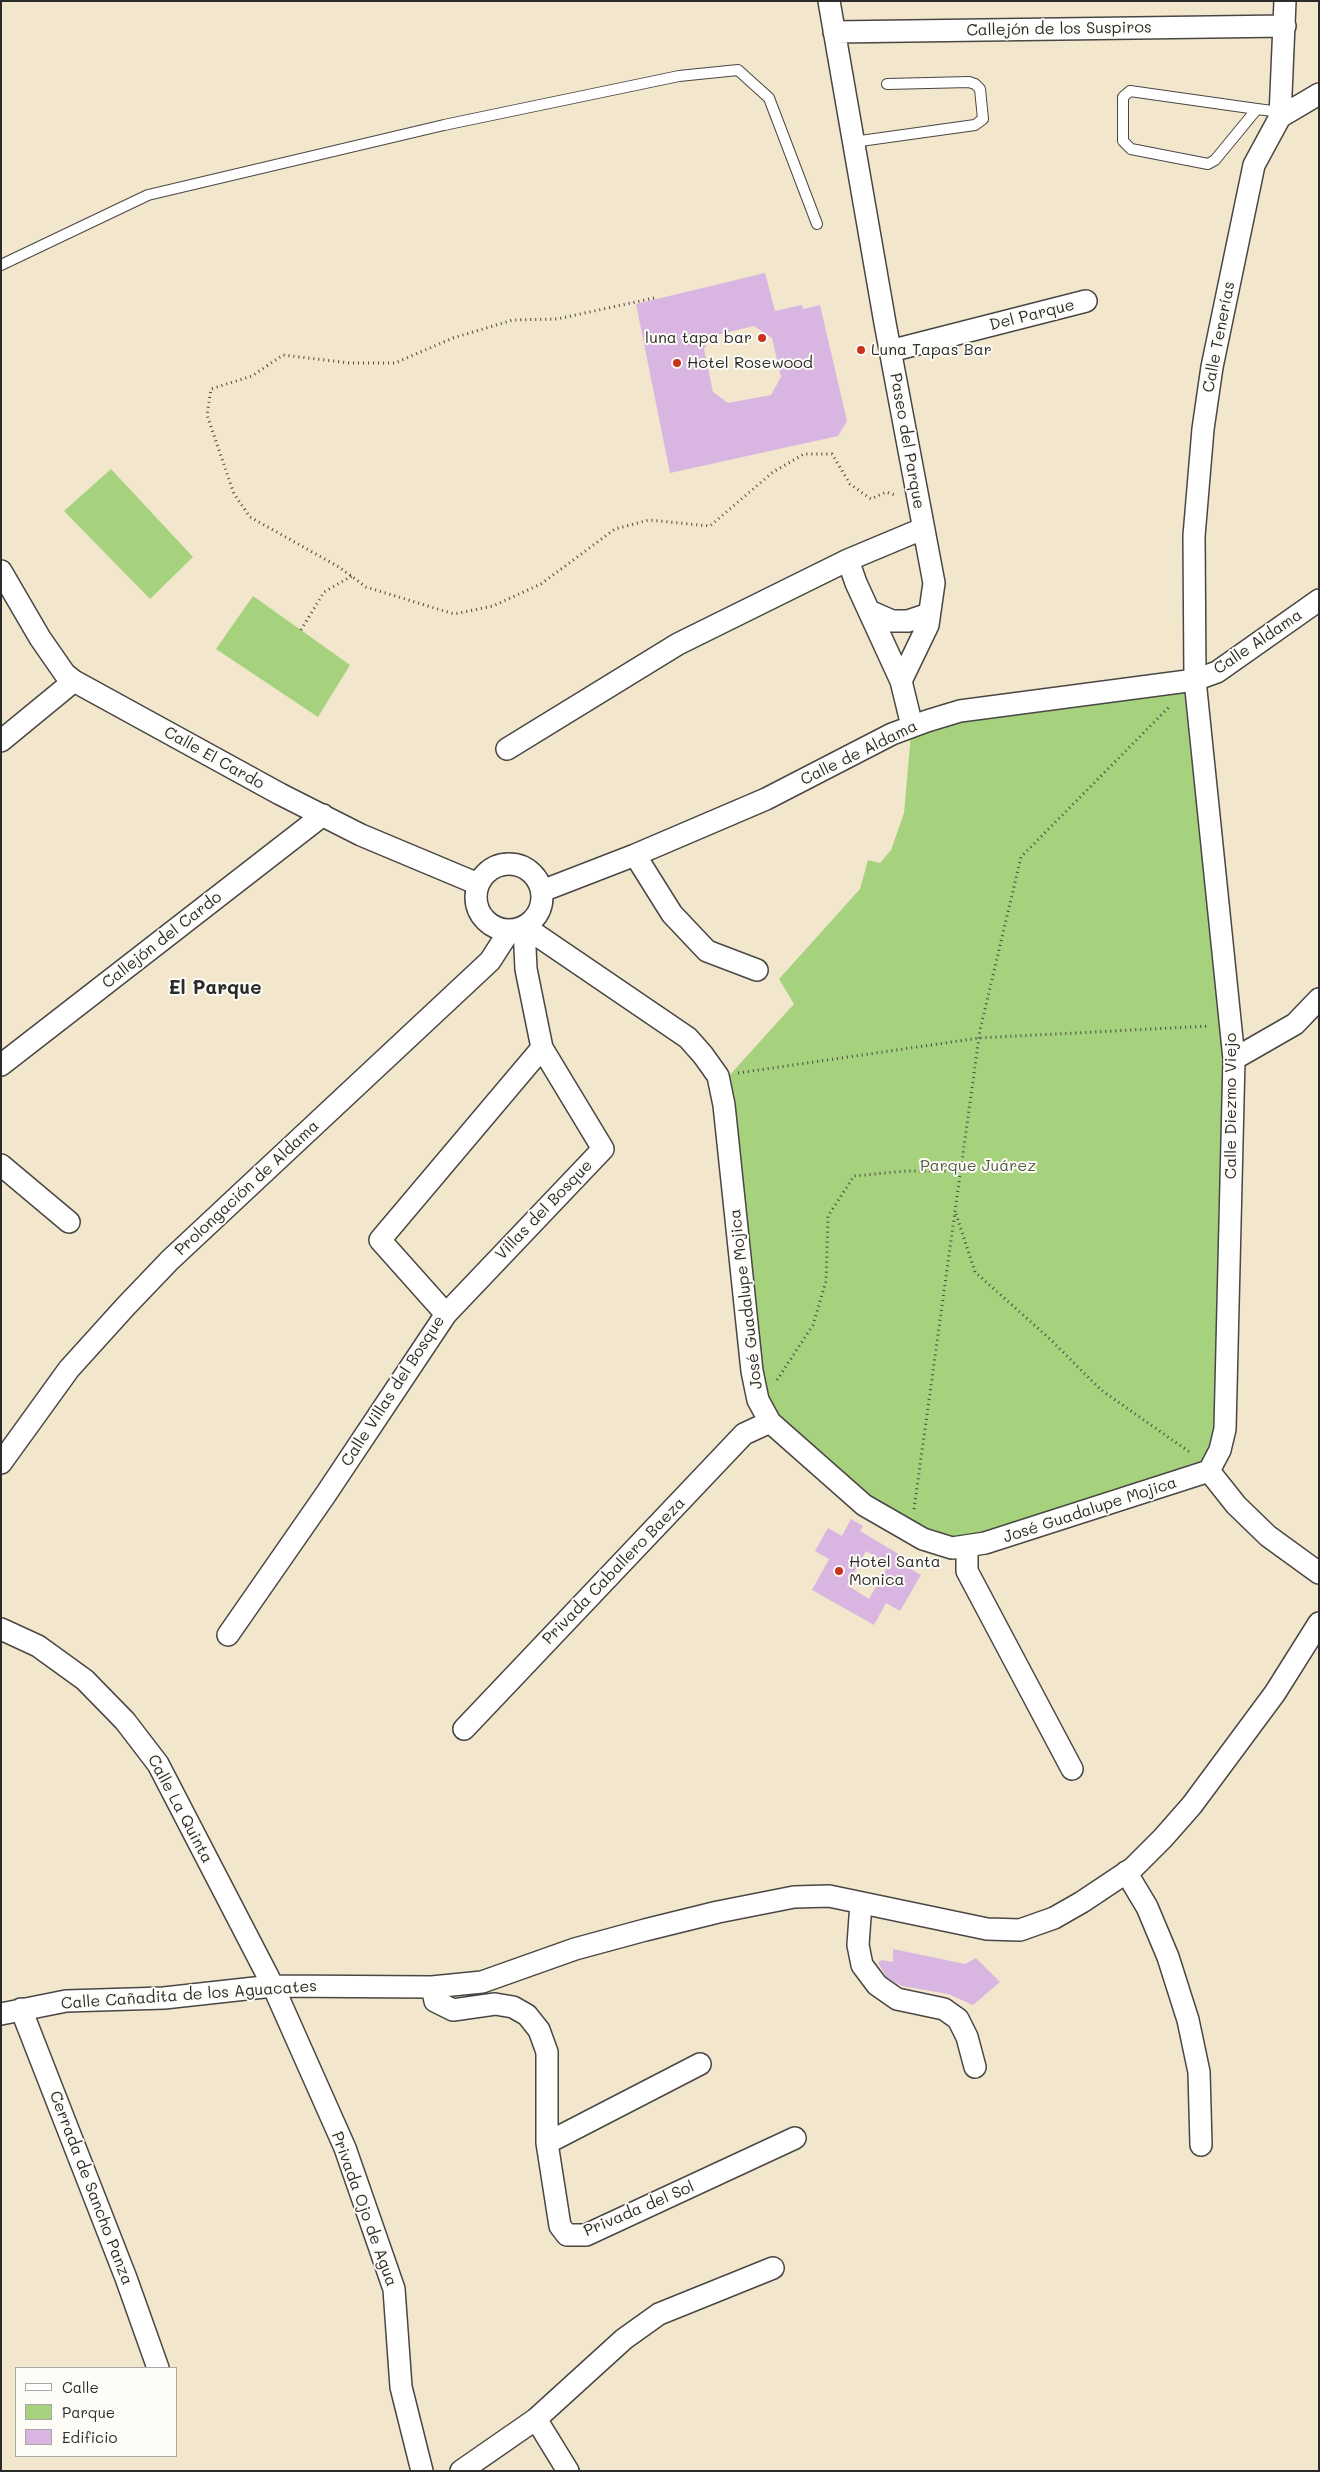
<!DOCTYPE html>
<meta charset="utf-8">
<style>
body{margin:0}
#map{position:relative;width:1320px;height:2472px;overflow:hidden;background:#f2e6cc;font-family:Mali,sans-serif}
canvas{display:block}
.frame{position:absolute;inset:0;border:2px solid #2b2b2b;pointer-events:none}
.legend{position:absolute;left:15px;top:2367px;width:162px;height:90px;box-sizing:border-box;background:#fdfcf7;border:1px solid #a9a8a5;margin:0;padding:6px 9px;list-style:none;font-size:15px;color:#2b2b2b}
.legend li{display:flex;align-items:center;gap:10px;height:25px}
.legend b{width:25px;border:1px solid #a9a8a5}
</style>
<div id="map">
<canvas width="1320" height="2472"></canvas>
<div class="frame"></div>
<ul class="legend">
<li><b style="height:6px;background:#fff"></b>Calle</li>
<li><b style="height:14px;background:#a6d27e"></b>Parque</li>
<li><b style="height:14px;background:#d8b6e1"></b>Edificio</li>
</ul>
</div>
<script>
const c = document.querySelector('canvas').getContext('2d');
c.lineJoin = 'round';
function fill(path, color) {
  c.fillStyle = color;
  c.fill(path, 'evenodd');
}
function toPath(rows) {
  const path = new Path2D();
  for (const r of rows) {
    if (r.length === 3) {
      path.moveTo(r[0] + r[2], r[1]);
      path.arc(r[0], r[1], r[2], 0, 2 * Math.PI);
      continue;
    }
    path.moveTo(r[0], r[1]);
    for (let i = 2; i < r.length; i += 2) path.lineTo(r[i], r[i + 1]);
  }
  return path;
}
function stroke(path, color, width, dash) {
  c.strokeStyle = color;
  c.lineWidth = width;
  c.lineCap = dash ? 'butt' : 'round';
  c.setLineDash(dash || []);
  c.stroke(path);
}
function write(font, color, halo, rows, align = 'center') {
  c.font = font + ' Mali,sans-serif';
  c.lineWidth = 4;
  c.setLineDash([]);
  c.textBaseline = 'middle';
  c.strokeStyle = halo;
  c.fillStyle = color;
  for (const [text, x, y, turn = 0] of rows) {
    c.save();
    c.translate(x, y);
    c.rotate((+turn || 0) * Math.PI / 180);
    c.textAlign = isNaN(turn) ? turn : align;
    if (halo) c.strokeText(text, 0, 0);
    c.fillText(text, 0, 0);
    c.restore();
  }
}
const green = toPath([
 [111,469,193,557,150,599,64,511],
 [253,596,350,665,318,717,216,649],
 [1184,690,1223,1050,1218,1417,1215,1446,1197,1467,988,1535,952,1542,870,1501,763,1402,727,1078,794,1004,779,979,860,889,868,860,880,863,891,850,904,813,911,734,962,717]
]);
const building = toPath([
 [765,273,775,311,802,305,803,309,820,305,847,421,838,436,670,473,636,304],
 [754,326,772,338,781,377,771,395,728,403,713,392,704,349,712,336],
 [851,1519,863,1526,860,1531,912,1562,907,1567,921,1575,900,1611,886,1603,874,1625,812,1590,829,1559,815,1551,828,1528,842,1536],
 [866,1551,889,1564,869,1599,847,1585],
 [893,1949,965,1964,976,1958,1000,1982,973,2005,948,1994,902,1986,887,1978,878,1963,882,1960,893,1962]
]);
const path = toPath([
 [654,298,557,319,513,320,453,338,395,363,350,363,283,355,252,376,211,389,207,415,234,494,250,517,339,567,366,587,454,614,493,606,541,584,615,529,649,520,710,526,773,472,804,454,832,454,850,484,871,499,886,492,895,495],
 [301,630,324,592,352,576],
 [738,1073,979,1038,1209,1026],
 [956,1214,975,1272,1050,1339,1101,1390,1191,1453],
 [777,1380,813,1325,826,1281,828,1216,854,1176,906,1171,961,1171],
 [914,1509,980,1030,1021,857,1170,706]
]);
const service = toPath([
 [1257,109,1215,160,1208,164,1131,149,1123,141,1123,97,1130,91,1257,109,1280,112],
 [853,142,975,125,983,119,980,89,975,84,969,82,887,84],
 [1,265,148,195,444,125,679,76,738,70,769,98,817,224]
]);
const minor = toPath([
 [829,1,885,323,934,583,928,625,901,681,912,726],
 [834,32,1285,26],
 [1280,117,1319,94],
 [890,351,1086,301],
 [848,560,856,583,901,681],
 [1,571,40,638,65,674,74,681,280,794,361,835,478,884],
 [869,611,892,621,908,621,929,614],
 [1,741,74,681],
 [507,749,678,644,848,560,922,529],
 [635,855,672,914,707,951,757,970],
 [509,897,33],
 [542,891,635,855,766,799,892,734,927,721,960,711,1195,680,1217,672,1319,600],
 [525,927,688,1038,703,1055,718,1076,724,1105,752,1371,758,1400,770,1422,864,1505,923,1539,952,1548,985,1543,1209,1471],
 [1234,1059,1295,1024,1319,999],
 [1,1065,323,815],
 [1,1165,69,1222],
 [446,1314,380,1240,542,1048],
 [1,1463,69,1369,126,1306,170,1260,490,961,510,930],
 [1209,1471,1220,1450,1225,1429,1234,1059,1195,680,1194,536,1203,429,1212,367,1254,165,1280,117,1285,1],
 [1209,1471,1236,1505,1268,1536,1319,1573],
 [967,1546,967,1571,1072,1769],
 [1,1629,38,1646,85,1680,125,1721,158,1764,273,1986,345,2148,394,2289,401,2387,422,2471],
 [228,1635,326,1494,446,1314,603,1149,542,1048,526,969,524,927],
 [464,1729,744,1434,770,1422],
 [1126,1872,1147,1907,1168,1957,1188,2020,1199,2072,1201,2145],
 [861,1903,858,1945,862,1965,877,1985,897,1999,944,2009,958,2019,967,2037,975,2067],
 [432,1987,435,2001,453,2010,495,2004,513,2007,527,2015,539,2030,547,2052,547,2143,560,2226,567,2235,586,2235,795,2138],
 [21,2009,126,2278,158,2368],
 [1,2014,66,2001,164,1998,273,1986,432,1987,482,1982,575,1949,645,1930,718,1912,794,1897,829,1896,987,1929,1020,1930,1054,1918,1082,1902,1133,1868,1163,1838,1192,1805,1275,1693,1319,1623],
 [547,2143,700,2064],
 [536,2419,568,2471],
 [461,2471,536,2419,624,2339,659,2314,773,2268]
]);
const markers = [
 [762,338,5,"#c8321e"],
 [861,350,5,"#c8321e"],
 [677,363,5,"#c8321e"],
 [839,1571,5,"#c8321e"]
];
const streetNames = [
 ["Callejón de los Suspiros",1059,29,-1],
 ["Del Parque",1032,315,-14],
 ["Calle Tenerías",1219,337,-79],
 ["Paseo del Parque",907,441,80],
 ["Calle Aldama",1258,642,-34],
 ["Calle de Aldama",859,753,-26],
 ["Calle El Cardo",214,758,29],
 ["Callejón del Cardo",162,940,-38],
 ["Calle Diezmo Viejo",1231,1106,-90],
 ["Prolongación de Aldama",247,1188,-43],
 ["Villas del Bosque",544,1210,-46],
 ["José Guadalupe Mojica",746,1299,-97],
 ["Calle Villas del Bosque",393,1391,-57],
 ["José Guadalupe Mojica",1090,1510,-18],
 ["Privada Caballero Baeza",614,1571,-46],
 ["Calle La Quinta",180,1809,62],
 ["Calle Cañadita de los Aguacates",189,1995,-4],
 ["Cerrada de Sancho Panza",91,2188,69],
 ["Privada Ojo de Agua",364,2209,70],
 ["Privada del Sol",639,2209,-23]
];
const poiNames = [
 ["luna tapa bar",752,338,"right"],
 ["Luna Tapas Bar",871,350],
 ["Hotel Rosewood",687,363],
 ["Hotel Santa",849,1562],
 ["Monica",849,1580]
];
const parkNames = [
 ["Parque Juárez",978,1166]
];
const quarterNames = [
 ["El Parque",215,988]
];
fill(green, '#a6d27e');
fill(building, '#d8b6e1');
stroke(service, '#494743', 12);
stroke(minor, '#494743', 24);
stroke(path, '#494743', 3, [1, 4]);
stroke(service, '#fff', 10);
stroke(minor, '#fff', 21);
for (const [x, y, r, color] of markers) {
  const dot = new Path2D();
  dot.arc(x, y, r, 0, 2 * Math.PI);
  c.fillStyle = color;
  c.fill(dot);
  stroke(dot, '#fdfcf7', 2);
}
write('16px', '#2b2b2b', '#fdfcf7', streetNames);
write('16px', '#2b2b2b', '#fdfcf7', poiNames, 'left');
write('16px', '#505d44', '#fdfcf7', parkNames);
write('bold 19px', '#2b2b2b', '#fdfcf7', quarterNames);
</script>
